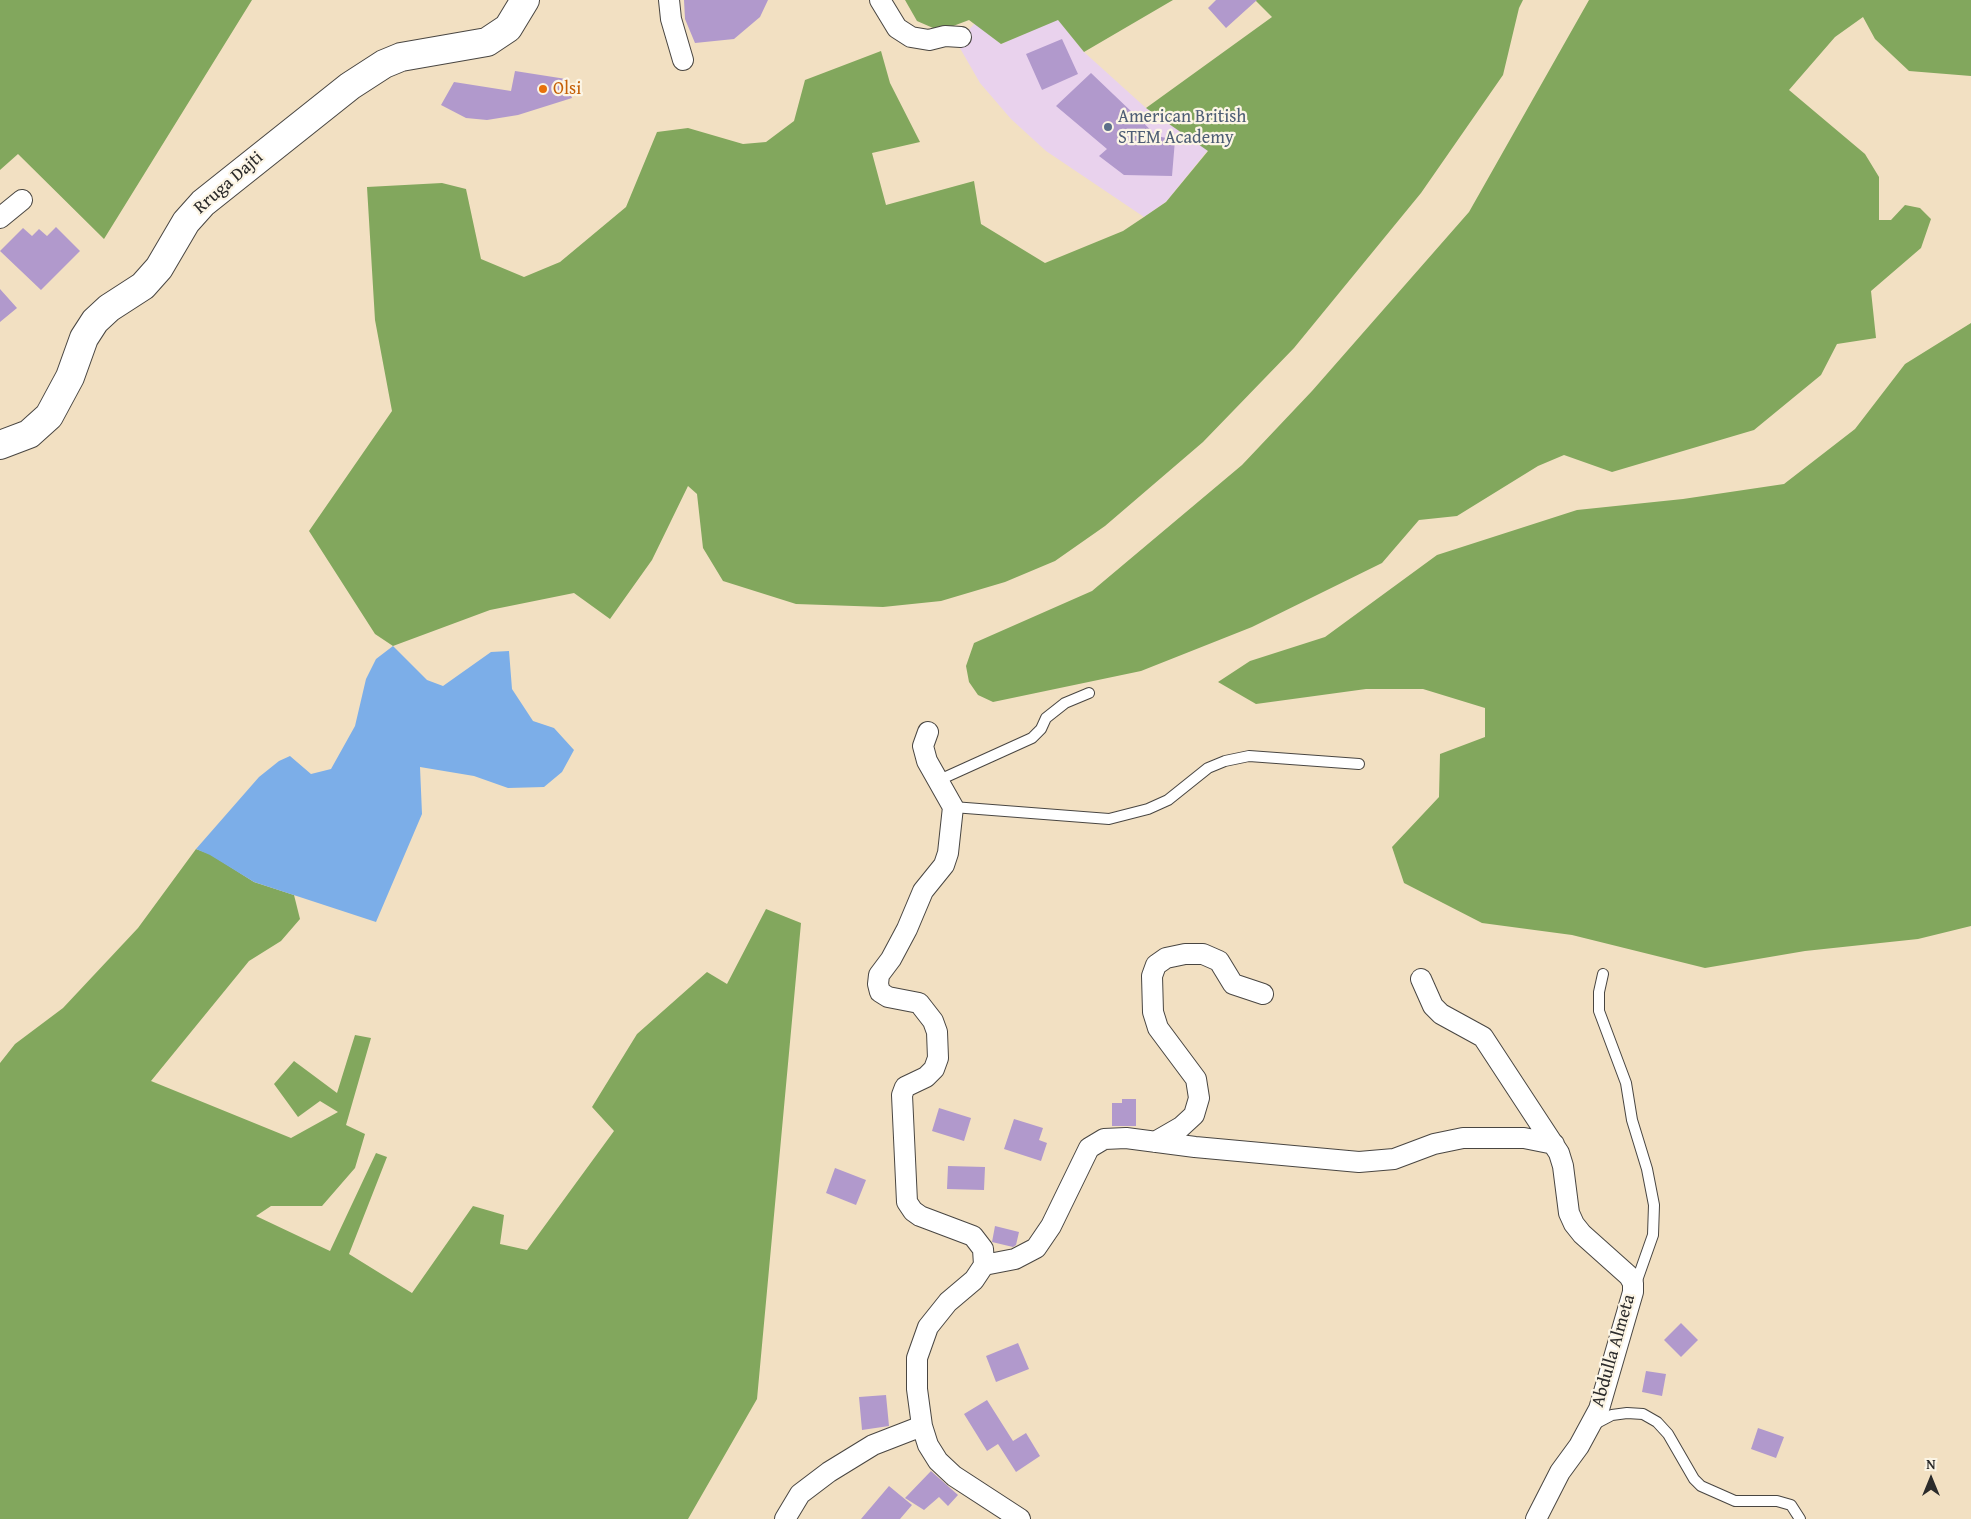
<!DOCTYPE html>
<style>
body{margin:0}
#map{position:relative;width:1971px;height:1519px;overflow:hidden;background:#f2e0c2;font-family:"Gentium Book Plus",serif}
canvas{display:block}
.north{position:absolute;left:1906px;top:1454px;width:50px;height:50px;-webkit-text-stroke:4px #fcf5e5;paint-order:stroke;rotate:0deg;font-size:14px;font-weight:700;line-height:20px;text-align:center;color:#2b2b2b}
.north::after{content:'';display:block;margin:auto;width:18px;height:22px;background:#2b2b2b;clip-path:polygon(50% 0,100% 100%,50% 72%,0 100%)}
</style>
<div id="map">
<canvas width="1971" height="1519"></canvas>
<div class="north">N</div>
</div>
<script>
const c = document.querySelector('canvas').getContext('2d');
c.lineJoin = 'round';
function fill(path, color) {
  c.fillStyle = color;
  c.fill(path, 'evenodd');
}
function toPath(rows) {
  const path = new Path2D();
  for (const r of rows) {
    path.moveTo(r[0], r[1]);
    for (let i = 2; i < r.length; i += 2) path.lineTo(r[i], r[i + 1]);
  }
  return path;
}
function stroke(path, color, width, dash) {
  c.strokeStyle = color;
  c.lineWidth = width;
  c.lineCap = dash ? 'butt' : 'round';
  c.setLineDash(dash || []);
  c.stroke(path);
}
function write(font, color, halo, rows, align = 'center') {
  c.font = font + ' "Gentium Book Plus",serif';
  c.lineWidth = 4.5;
  c.setLineDash([]);
  c.textBaseline = 'middle';
  c.strokeStyle = halo;
  c.fillStyle = color;
  for (const [text, x, y, turn = 0] of rows) {
    c.save();
    c.translate(x, y);
    c.rotate((+turn || 0) * Math.PI / 180);
    c.textAlign = isNaN(turn) ? turn : align;
    if (halo) c.strokeText(text, 0, 0);
    c.fillText(text, 0, 0);
    c.restore();
  }
}
const built = toPath([
 [1058,19,1084,52,1146,108,1208,150,1166,202,1144,217,1046,151,1011,119,980,83,957,43,975,23,1001,44]
]);
const forest = toPath([
 [0,0,252,0,104,239,18,154,0,170],
 [905,0,1173,0,1084,52,1058,20,1001,44,969,20,940,31,917,21],
 [1255,0,1523,0,1519,8,1503,75,1421,193,1294,348,1203,442,1105,526,1055,561,1005,582,941,601,883,607,796,604,723,581,703,548,697,494,688,486,652,560,610,619,574,593,490,610,393,646,375,634,309,531,392,411,375,320,367,187,442,183,466,189,481,259,524,277,560,262,626,207,657,132,688,128,743,144,766,142,794,121,805,80,881,51,890,83,920,142,872,153,886,205,974,181,981,224,1045,263,1123,231,1144,217,1166,202,1208,151,1146,108,1272,17],
 [1589,0,1971,0,1971,76,1909,71,1875,39,1863,17,1835,37,1789,90,1865,154,1879,177,1879,220,1891,220,1905,205,1920,208,1931,219,1921,248,1871,291,1876,338,1837,344,1821,375,1754,430,1612,472,1564,455,1538,466,1457,516,1419,520,1382,563,1252,627,1141,671,993,702,978,695,969,682,966,666,974,643,1092,591,1242,465,1312,391,1469,212],
 [1971,323,1971,926,1918,939,1805,951,1705,968,1572,935,1482,923,1404,883,1392,847,1439,797,1440,754,1485,737,1485,708,1423,689,1366,689,1256,704,1218,682,1250,661,1325,637,1437,555,1577,510,1683,499,1784,484,1855,429,1905,364],
 [196,849,210,854,254,882,294,895,300,919,281,941,249,961,151,1081,291,1138,338,1112,320,1101,298,1117,274,1084,294,1061,337,1093,355,1035,371,1038,346,1125,365,1134,355,1168,322,1206,271,1206,256,1216,330,1251,376,1153,387,1157,349,1254,412,1293,473,1206,504,1215,500,1244,527,1250,614,1131,592,1107,637,1034,707,972,727,984,766,909,801,923,757,1399,688,1519,0,1519,0,1063,15,1044,63,1008,138,928]
]);
const water = toPath([
 [393,646,427,680,443,686,491,652,509,651,512,689,533,721,554,728,574,750,562,772,544,787,508,788,474,776,420,767,422,814,376,922,254,882,210,855,196,849,259,777,279,761,290,756,311,774,331,769,355,726,366,679,376,659]
]);
const building = toPath([
 [684,0,768,0,760,17,734,39,695,43,685,19],
 [1216,0,1257,0,1226,28,1208,8],
 [1062,39,1078,74,1042,90,1026,54],
 [515,71,566,79,572,98,518,115,487,120,466,118,441,105,454,82,511,91],
 [1091,73,1157,136,1175,140,1172,176,1124,175,1099,156,1107,149,1056,106],
 [56,227,80,251,41,290,0,251,23,228,32,236,39,229,47,236],
 [0,289,17,308,0,322],
 [1122,1099,1136,1099,1136,1126,1112,1126,1112,1103,1122,1103],
 [939,1108,971,1118,964,1141,932,1131],
 [1014,1119,1043,1128,1039,1140,1047,1143,1041,1161,1004,1149],
 [948,1166,985,1167,984,1190,947,1189],
 [835,1168,866,1180,856,1205,826,1193],
 [995,1226,1019,1232,1016,1245,1013,1247,992,1242],
 [1681,1323,1698,1340,1681,1357,1664,1340],
 [1018,1343,1029,1369,996,1382,986,1356],
 [1646,1371,1666,1374,1662,1396,1642,1392],
 [886,1395,889,1426,862,1430,859,1397],
 [987,1400,1013,1441,1026,1433,1040,1456,1016,1472,998,1444,987,1451,964,1414],
 [1758,1428,1784,1437,1776,1458,1751,1449],
 [931,1471,958,1495,948,1506,939,1497,924,1510,905,1498],
 [889,1486,912,1505,900,1519,861,1519]
]);
const service = toPath([
 [937,781,1032,738,1041,729,1046,718,1065,703,1089,693],
 [953,807,1109,819,1148,809,1168,800,1208,768,1225,761,1249,756,1359,764],
 [1603,974,1599,992,1599,1011,1626,1083,1632,1120,1647,1169,1654,1205,1653,1235,1635,1286],
 [1593,1425,1612,1415,1627,1413,1643,1414,1657,1422,1668,1434,1694,1479,1701,1486,1735,1501,1777,1501,1791,1505,1800,1519]
]);
const minor = toPath([
 [669,0,671,19,683,60],
 [880,0,897,28,911,37,929,40,945,36,961,37],
 [0,218,22,200],
 [928,732,923,746,927,761,953,807,948,853,944,865,923,891,907,929,891,959,879,975,878,984,880,992,888,997,919,1003,933,1021,937,1032,938,1058,934,1069,926,1077,905,1087,902,1095,907,1202,913,1211,920,1216,973,1236,983,1249,984,1265,974,1280,948,1302,928,1327,917,1358,917,1389,922,1426,928,1445,938,1461,954,1476,1020,1519],
 [1421,979,1433,1006,1441,1014,1483,1037,1559,1153,1563,1166,1569,1213,1574,1224,1582,1234,1629,1276,1633,1283,1633,1292,1599,1409,1579,1446,1560,1472,1536,1519],
 [1155,1142,1181,1127,1194,1115,1199,1098,1196,1079,1158,1028,1153,1012,1152,976,1156,965,1166,958,1185,954,1203,954,1219,961,1233,984,1263,994],
 [984,1265,1015,1259,1036,1248,1051,1226,1089,1148,1104,1139,1126,1138,1195,1147,1359,1162,1394,1159,1434,1144,1463,1138,1524,1138,1554,1144],
 [785,1519,800,1494,829,1472,873,1445,922,1426]
]);
const secondary = toPath([
 [0,445,29,434,49,416,70,377,84,338,95,321,109,308,143,286,159,268,186,222,203,203,350,86,384,64,401,57,487,42,508,28,525,0]
]);
const markers = [
 [543,89,5,"#e8710a"],
 [1108,127,5,"#5c6f8a"]
];
const foodNames = [
 ["Olsi",553,89]
];
const serviceNames = [
 ["American British",1118,117],
 ["STEM Academy",1118,138]
];
const streetNames = [
 ["Rruga Dajti",229,183,-41],
 ["Abdulla Almeta",1614,1351,-74]
];
fill(built, '#e9d2ed');
fill(forest, '#82a75d');
fill(water, '#7caee8');
fill(building, '#b199cc');
stroke(service, '#494642', 12);
stroke(minor, '#494642', 22);
stroke(secondary, '#494642', 30);
stroke(service, '#fff', 10);
stroke(minor, '#fff', 20);
stroke(secondary, '#fff', 28);
for (const [x, y, r, color] of markers) {
  const dot = new Path2D();
  dot.arc(x, y, r, 0, 2 * Math.PI);
  c.fillStyle = color;
  c.fill(dot);
  stroke(dot, '#fcf5e5', 2);
}
write('18px', '#c56008', '#fcf5e5', foodNames, 'left');
write('18px', '#4e5e75', '#fcf5e5', serviceNames, 'left');
write('18px', '#2b2b2b', '#fcf5e5', streetNames);
</script>
